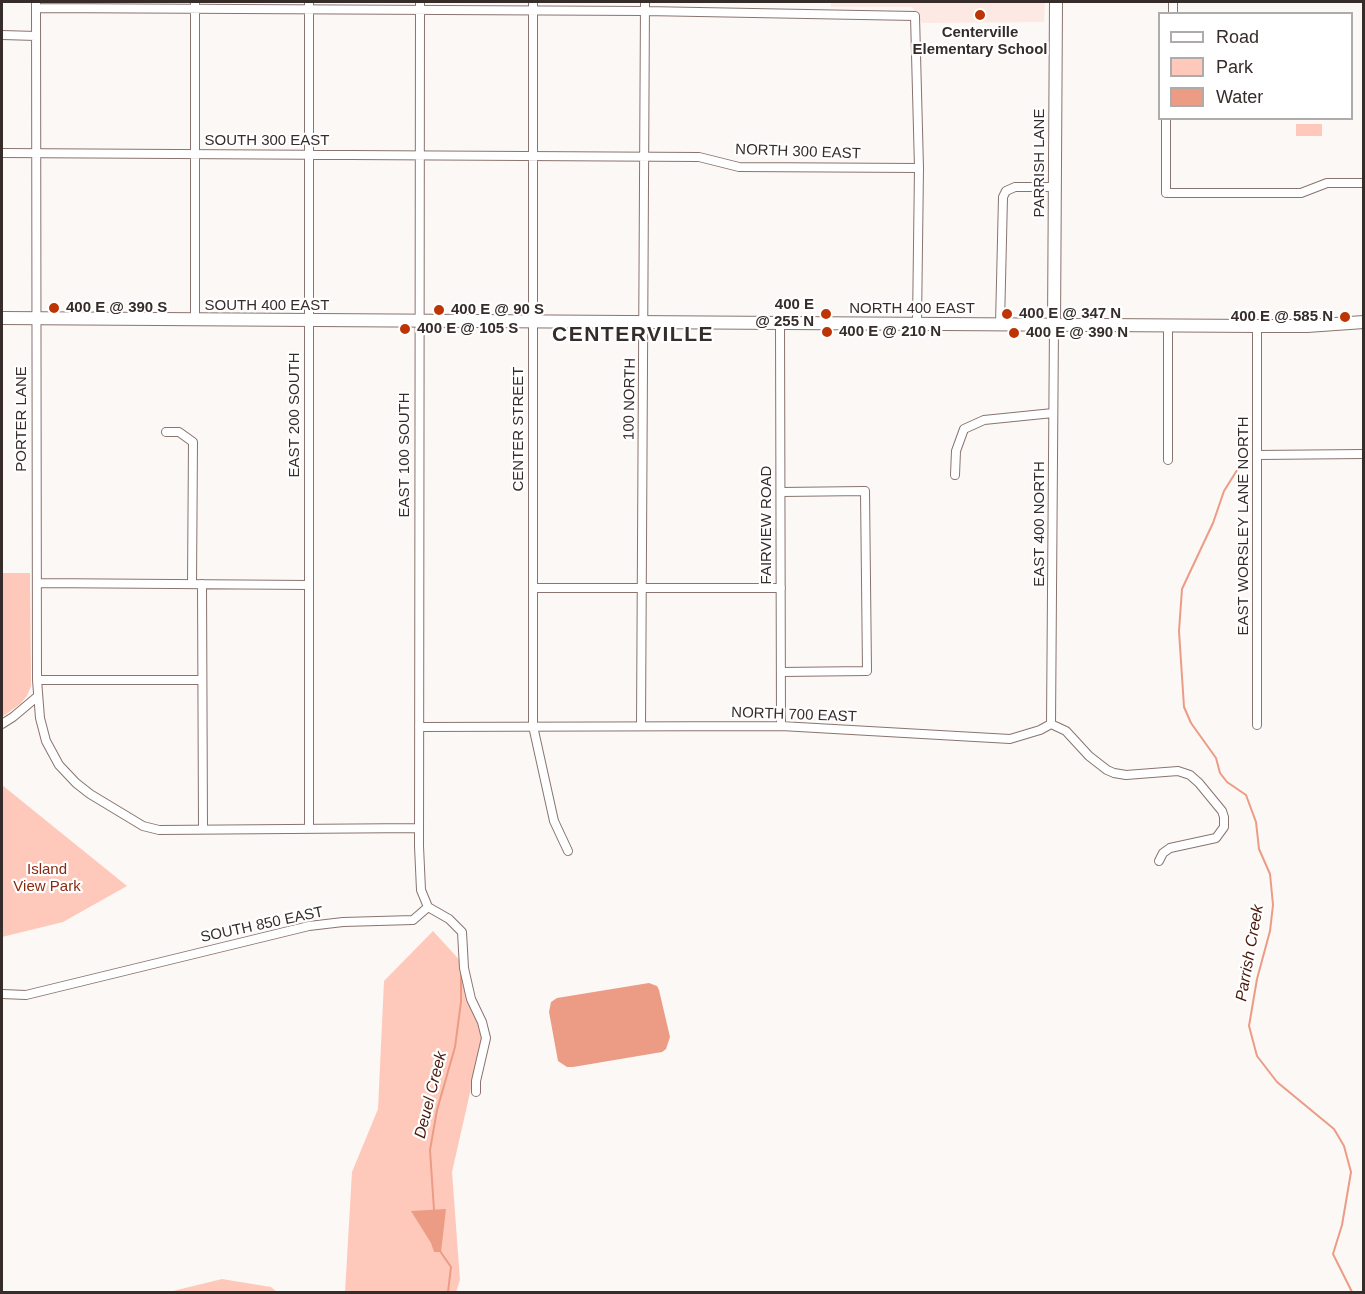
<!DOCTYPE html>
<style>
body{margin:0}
#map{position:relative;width:1365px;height:1294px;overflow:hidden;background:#fcf8f6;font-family:Arial,sans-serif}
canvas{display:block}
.frame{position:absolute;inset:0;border:3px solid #362d2b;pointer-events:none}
.legend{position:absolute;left:1158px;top:12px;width:195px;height:108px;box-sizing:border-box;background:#fff;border:2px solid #afabaa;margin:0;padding:8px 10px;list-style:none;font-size:18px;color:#362d2b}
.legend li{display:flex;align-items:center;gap:12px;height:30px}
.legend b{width:30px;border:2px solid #afabaa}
</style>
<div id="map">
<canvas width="1365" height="1294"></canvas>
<div class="frame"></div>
<ul class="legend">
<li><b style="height:8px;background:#fff"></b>Road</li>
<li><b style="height:16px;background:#fec9ba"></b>Park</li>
<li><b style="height:16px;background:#ec9b85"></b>Water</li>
</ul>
</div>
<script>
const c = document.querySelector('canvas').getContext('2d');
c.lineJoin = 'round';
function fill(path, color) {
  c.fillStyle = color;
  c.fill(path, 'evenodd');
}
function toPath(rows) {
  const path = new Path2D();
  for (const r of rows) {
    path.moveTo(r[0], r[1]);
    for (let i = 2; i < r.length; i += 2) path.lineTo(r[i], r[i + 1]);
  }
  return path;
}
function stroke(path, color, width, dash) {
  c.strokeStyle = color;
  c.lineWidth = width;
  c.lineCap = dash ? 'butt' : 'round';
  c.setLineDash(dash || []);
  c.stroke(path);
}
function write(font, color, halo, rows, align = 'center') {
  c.font = font + ' Arial,sans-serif';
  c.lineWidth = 4.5;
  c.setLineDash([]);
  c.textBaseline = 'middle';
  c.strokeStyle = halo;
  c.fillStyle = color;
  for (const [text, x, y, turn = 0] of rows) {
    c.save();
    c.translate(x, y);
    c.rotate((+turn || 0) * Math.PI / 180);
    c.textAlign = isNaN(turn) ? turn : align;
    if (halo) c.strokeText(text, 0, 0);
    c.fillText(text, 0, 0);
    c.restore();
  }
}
const built = toPath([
 [831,2,1045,2,1044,22,922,23,912,7,831,7]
]);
const green = toPath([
 [1296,124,1322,124,1322,136,1296,136],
 [2,573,30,573,31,676,31,686,27,696,20,704,2,717],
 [2,785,127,886,63,922,2,937],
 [433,931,465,966,484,1031,452,1172,460,1280,456,1292,345,1292,352,1172,378,1109,384,981],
 [222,1279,271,1287,277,1292,169,1292]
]);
const water = toPath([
 [649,983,657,986,659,990,670,1037,666,1049,662,1052,573,1067,567,1067,558,1061,549,1012,551,1002,557,998],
 [446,1209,441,1252,434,1252,431,1243,411,1211]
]);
const stream = toPath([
 [1239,467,1224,491,1213,523,1182,589,1179,631,1184,707,1191,723,1216,758,1220,773,1227,782,1246,795,1256,822,1259,849,1270,874,1273,905,1270,931,1257,979,1249,1026,1257,1056,1277,1082,1334,1129,1344,1146,1351,1172,1342,1225,1333,1254,1352,1292],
 [434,1210,430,1150,437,1110,455,1047,461,1002,461,972],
 [440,1251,451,1267,448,1292]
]);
const street = toPath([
 [36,2,37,680,40,718,46,741,59,765,76,783,90,794,143,826,159,830,419,828],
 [195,2,195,320],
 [420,2,419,846,421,890,428,907],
 [533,2,533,726,554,821,568,851],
 [36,8,645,11,915,16,919,168,917,323],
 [1173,14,1173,2],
 [2,35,36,36],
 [1166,118,1166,193,1301,193,1327,183,1364,183],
 [2,153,699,157,739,167,919,168],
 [780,323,781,726],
 [1000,324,1003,197,1006,191,1015,187,1055,187],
 [1168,325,1168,460],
 [1257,326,1257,725],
 [166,432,179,432,193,442,192,584],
 [1257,455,1364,454],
 [955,475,956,451,964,429,984,420,1053,413],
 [781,492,865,491,867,671,781,672],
 [37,583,309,585],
 [202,584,203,829],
 [533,588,781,588],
 [37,680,202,680],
 [2,724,13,717,38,696],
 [1051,724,1054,325],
 [1051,724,1066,731,1089,756,1107,770,1114,773,1126,775,1178,771,1190,775,1199,783,1222,811,1224,817,1224,827,1216,838,1170,848,1163,853,1159,861],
 [641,726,645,2],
 [419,727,781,726,1010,739,1040,730,1051,724],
 [309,829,309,2],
 [428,907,449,919,462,932,464,968,471,999,482,1022,486,1038,476,1081,476,1092],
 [2,994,26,995,309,926,343,922,413,920,428,907]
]);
const secondary = toPath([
 [2,318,1257,326,1307,326,1364,322],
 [1054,325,1056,2]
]);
const markers = [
 [980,15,6,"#be3505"],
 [54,308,6,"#be3505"],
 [439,310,6,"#be3505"],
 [826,314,6,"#be3505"],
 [1007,314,6,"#be3505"],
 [1345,317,6,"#be3505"],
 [405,329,6,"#be3505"],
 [827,332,6,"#be3505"],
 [1014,333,6,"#be3505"]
];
const poiNames = [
 ["Centerville",980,33,"center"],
 ["Elementary School",980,50,"center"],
 ["400 E",814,305,"right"],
 ["@ 255 N",814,322,"right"],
 ["400 E @ 390 S",66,308],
 ["400 E @ 90 S",451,310],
 ["400 E @ 347 N",1019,314],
 ["400 E @ 585 N",1333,317,"right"],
 ["400 E @ 105 S",417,329],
 ["400 E @ 210 N",839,332],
 ["400 E @ 390 N",1026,333]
];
const streetNames = [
 ["SOUTH 300 EAST",267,141],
 ["NORTH 300 EAST",798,152,2],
 ["PARRISH LANE",1040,163,-90],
 ["SOUTH 400 EAST",267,306],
 ["NORTH 400 EAST",912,309],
 ["100 NORTH",630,399,-89],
 ["EAST 200 SOUTH",295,415,-90],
 ["PORTER LANE",22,419,-90],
 ["CENTER STREET",519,429,-90],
 ["EAST 100 SOUTH",405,455,-90],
 ["EAST 400 NORTH",1040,524,-90],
 ["FAIRVIEW ROAD",767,525,-90],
 ["EAST WORSLEY LANE NORTH",1244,526,-90],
 ["NORTH 700 EAST",794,715,2],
 ["SOUTH 850 EAST",262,925,-12]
];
const parkNames = [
 ["Island",47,870],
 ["View Park",47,887]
];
const waterNames = [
 ["Parrish Creek",1250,953,-80],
 ["Deuel Creek",431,1095,-76]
];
const districtNames = [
 ["CENTERVILLE",633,335]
];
fill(built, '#fde9e4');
fill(green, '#fec9ba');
fill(water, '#ec9b85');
stroke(stream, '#ec9b85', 2);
stroke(street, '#89746f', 10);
stroke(secondary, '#89746f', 14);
stroke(street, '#fff', 8);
stroke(secondary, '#fff', 12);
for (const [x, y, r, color] of markers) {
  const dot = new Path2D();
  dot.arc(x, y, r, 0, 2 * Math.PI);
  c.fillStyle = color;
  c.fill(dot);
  stroke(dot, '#fff', 2);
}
write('bold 15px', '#362d2b', '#fff', poiNames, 'left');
write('15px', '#362d2b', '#fff', streetNames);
write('15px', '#882a0f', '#fff', parkNames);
write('italic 16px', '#4b190c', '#fff', waterNames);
c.letterSpacing = '1.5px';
write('bold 21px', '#362d2b', '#fff', districtNames);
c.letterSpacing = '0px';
</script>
